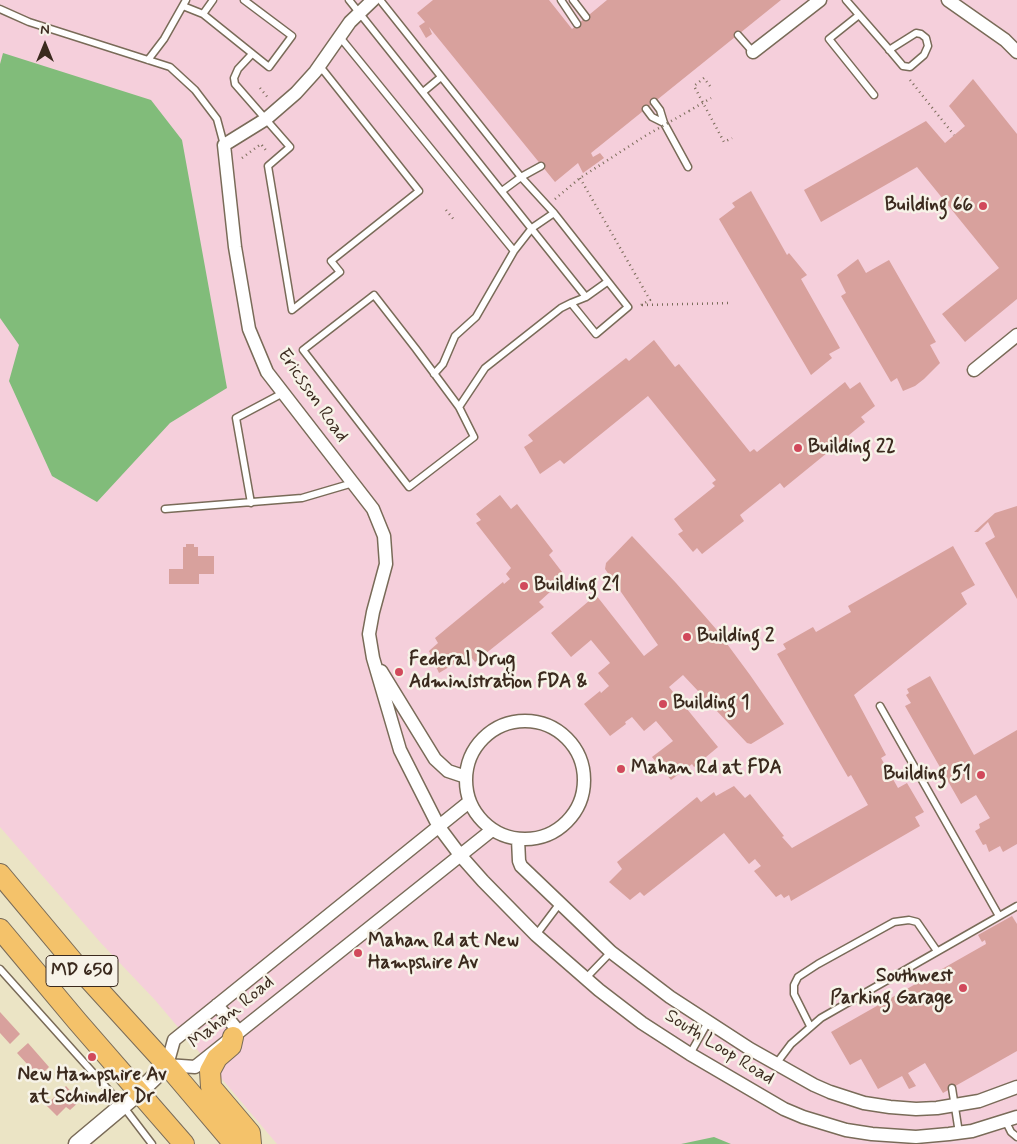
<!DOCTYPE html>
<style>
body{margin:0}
#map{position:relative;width:1017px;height:1144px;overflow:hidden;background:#ebe4c5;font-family:Mynerve,sans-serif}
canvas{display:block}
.north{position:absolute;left:20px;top:20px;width:50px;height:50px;-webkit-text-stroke:4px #f7f3e8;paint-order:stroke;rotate:0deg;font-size:14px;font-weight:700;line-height:20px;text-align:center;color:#3b2a1e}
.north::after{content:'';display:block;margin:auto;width:18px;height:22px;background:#3b2a1e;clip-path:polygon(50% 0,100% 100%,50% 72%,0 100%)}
</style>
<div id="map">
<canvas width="1017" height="1144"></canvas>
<div class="north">N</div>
</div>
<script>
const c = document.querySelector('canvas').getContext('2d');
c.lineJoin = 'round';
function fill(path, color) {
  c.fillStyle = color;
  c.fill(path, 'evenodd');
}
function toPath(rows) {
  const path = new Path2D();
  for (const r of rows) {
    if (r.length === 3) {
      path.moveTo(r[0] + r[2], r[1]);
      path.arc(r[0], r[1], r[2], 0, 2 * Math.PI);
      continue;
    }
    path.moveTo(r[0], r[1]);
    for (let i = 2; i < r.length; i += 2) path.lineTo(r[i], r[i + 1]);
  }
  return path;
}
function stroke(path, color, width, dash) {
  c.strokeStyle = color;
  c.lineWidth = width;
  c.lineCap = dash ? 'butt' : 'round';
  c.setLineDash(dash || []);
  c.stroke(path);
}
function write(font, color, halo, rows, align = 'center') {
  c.font = font + ' Mynerve,sans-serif';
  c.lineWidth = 5;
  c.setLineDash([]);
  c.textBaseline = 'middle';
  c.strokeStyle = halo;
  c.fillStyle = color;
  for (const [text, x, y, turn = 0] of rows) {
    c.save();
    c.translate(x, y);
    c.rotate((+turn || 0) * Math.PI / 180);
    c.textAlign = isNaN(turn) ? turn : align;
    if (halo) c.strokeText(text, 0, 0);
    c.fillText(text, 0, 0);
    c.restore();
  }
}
const built = toPath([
 [0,0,1017,0,1017,1144,277,1144,155,1000,100,942,0,827]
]);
const forest = toPath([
 [3,53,151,100,182,140,227,388,170,423,97,502,52,476,9,381,19,345,0,318,0,64],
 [714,1137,731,1144,681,1144]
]);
const building = toPath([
 [433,0,549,0,572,29,607,0,781,0,591,153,593,157,600,153,604,158,583,173,578,163,555,182,429,27,432,34,426,38,419,26,425,22,417,13],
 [973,79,1017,134,1017,299,965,342,942,314,999,268,917,167,821,222,804,190,926,121,945,143,965,126,949,106],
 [751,191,787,255,789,253,807,275,801,279,840,348,829,354,832,358,811,375,719,219,735,207,732,203],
 [858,259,866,273,889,260,936,342,930,345,940,363,924,379,915,386,903,391,897,378,891,382,841,296,846,293,837,275],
 [654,340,675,367,679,364,750,452,754,449,757,452,845,382,850,389,860,382,875,406,861,417,865,422,784,488,780,483,740,515,744,521,702,554,697,548,693,552,678,534,683,531,674,519,715,486,712,483,716,480,648,396,564,464,560,460,540,474,524,447,533,441,528,435,626,358,629,361],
 [500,495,511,509,517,504,553,551,549,555,562,572,549,589,551,591,539,602,544,607,475,662,471,657,462,664,459,661,439,673,429,651,438,643,435,638,503,582,504,584,510,579,506,574,511,568,476,523,481,520,476,514],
 [1017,506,1017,599,985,543,995,537,988,522,978,532,974,532,995,513],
 [632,536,676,583,716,629,750,675,784,724,751,744,747,743,683,675,669,687,718,747,694,767,692,764,671,780,652,757,673,741,656,721,644,731,632,717,625,722,626,724,610,736,584,704,600,691,601,693,609,686,598,673,610,663,591,640,571,657,551,633,596,595,644,656,658,645,605,569,606,563],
 [186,544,194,544,194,547,198,547,198,556,214,556,214,574,199,574,199,584,169,584,169,569,183,569,183,547,186,547],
 [953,546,975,585,961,593,967,604,854,695,886,755,881,758,898,788,907,783,924,812,915,817,920,826,791,901,789,895,784,898,781,894,776,897,754,871,761,866,755,859,749,864,724,833,644,896,640,892,630,900,609,882,622,869,617,862,697,797,701,802,714,792,716,796,734,786,745,798,750,794,784,836,782,837,792,848,868,805,851,775,848,777,777,654,786,649,783,644,813,627,816,632,851,612,848,606],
 [930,676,974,755,1017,730,1017,844,1003,852,1000,846,989,852,986,844,983,845,975,831,980,828,979,824,990,818,976,795,961,804,905,706,911,703,906,695,909,693,907,689],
 [1012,916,1017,924,1017,1051,943,1093,925,1063,908,1073,916,1086,909,1089,902,1076,878,1089,861,1059,850,1065,831,1032,986,944,985,940,982,942,978,935],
 [0,1012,20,1034,10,1044,0,1033],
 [28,1043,49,1067,39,1077,17,1053],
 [66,1086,80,1101,70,1110,66,1107,57,1116,46,1105]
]);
const path = toPath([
 [910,80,954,135],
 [710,86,704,78,694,86,724,142,732,138],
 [260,88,269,99],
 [689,111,711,98],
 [242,158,261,144,268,153],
 [580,178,650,300,641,305],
 [555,199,580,178,645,136],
 [446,210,455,221],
 [642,305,731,303]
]);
const service = toPath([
 [349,0,586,297,571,303,596,334,628,307,554,213,521,177,380,0],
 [561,0,577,24],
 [573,0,586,17],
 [846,0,887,47,903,66,910,67,924,55,928,46,926,38,921,34,916,33,889,50],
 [183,6,203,14,269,67,292,36,244,0],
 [0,9,29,22,170,67,195,90,217,119,224,145],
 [203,14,213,0],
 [859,15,829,39,874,95],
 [738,35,753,52],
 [339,36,514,251,476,317,455,336,443,364,434,374],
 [252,54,238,69,234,78,235,84,290,147,268,166,292,310,340,272,331,261,419,191,323,70,317,72],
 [148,60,164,39,186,0],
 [423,92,441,77],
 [654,102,660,110,664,123,688,167],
 [646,109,652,117,664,123],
 [502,191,521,177,541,166],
 [514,251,532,228,554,213],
 [374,295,416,349,459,407,474,437,409,487,303,350,374,295],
 [586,297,607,282],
 [459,407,485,368,561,308,571,303],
 [251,503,236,418,283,393],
 [165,509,302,498,353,483],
 [880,706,999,916],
 [536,935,560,903],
 [0,969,123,1106,152,1144],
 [585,979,611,952],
 [810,1026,794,994,794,985,798,977,818,964,894,922,909,920,917,922,937,951],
 [690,1054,708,1022],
 [776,1064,791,1044,821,1018,1017,906],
 [952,1088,959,1133],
 [1006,1122,1011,1132,1017,1137]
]);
const minor = toPath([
 [373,0,350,22,315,72,296,93,266,119,224,145,235,247,249,329,267,372,373,509,384,536,386,564,373,612,369,634,373,658,400,750,439,827,460,855,483,881,536,935,599,990,642,1023,690,1054,784,1109,803,1117,846,1130,872,1134,916,1137,949,1134,972,1131,1017,1117],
 [948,0,1005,40,1017,52],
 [753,52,820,0],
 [974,370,1017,335],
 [381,671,435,759,448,771,466,777],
 [525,780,59],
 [469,802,174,1040,167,1065,195,1067,492,830],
 [518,839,519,861,521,866,611,952,670,997,750,1049,814,1085,830,1092,864,1103,890,1107,916,1109,937,1108,979,1101,1017,1087],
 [217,1005,239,1032]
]);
const tertiary = toPath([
 [77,1144,139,1092,167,1065]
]);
const primary = toPath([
 [0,874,76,965,167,1065,234,1144],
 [0,929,77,1021,184,1144],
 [233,1037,231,1046,217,1058,210,1071,211,1087,250,1133,251,1144]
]);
const pathBridge = toPath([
 [645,136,689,111]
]);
const markers = [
 [983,206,5,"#d1495b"],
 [798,448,5,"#d1495b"],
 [524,586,5,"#d1495b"],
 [687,637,5,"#d1495b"],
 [399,672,5,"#d1495b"],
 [663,704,5,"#d1495b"],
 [621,769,5,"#d1495b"],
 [981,775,5,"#d1495b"],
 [358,953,5,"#d1495b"],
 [963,988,5,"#d1495b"],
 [92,1057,5,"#d1495b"]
];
const shields = [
 [82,971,72]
];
const shieldNames = [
 ["MD 650",82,971]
];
const poiNames = [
 ["Building 66",973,206,"right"],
 ["Building 22",808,448],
 ["Building 21",534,586],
 ["Building 2",697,637],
 ["Federal Drug",409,661],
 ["Administration FDA &",409,683],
 ["Building 1",673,704],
 ["Mahan Rd at FDA",631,769],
 ["Building 51",971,775,"right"],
 ["Mahan Rd at New",368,942],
 ["Hampshire Av",368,964],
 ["Southwest",953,977,"right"],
 ["Parking Garage",953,999,"right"],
 ["New Hampshire Av",92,1076,"center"],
 ["at Schindler Dr",92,1098,"center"]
];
const streetNames = [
 ["Ericsson Road",312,396,55],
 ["Mahan Road",232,1013,-39],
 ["South Loop Road",719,1048,32]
];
fill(built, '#f5cfdb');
fill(forest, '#81bc7a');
fill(building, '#d8a19d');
stroke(service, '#796b58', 9);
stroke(minor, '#796b58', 15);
stroke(tertiary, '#796b58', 19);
stroke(primary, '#796b58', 22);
stroke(path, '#796b58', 2.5, [1, 4]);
stroke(service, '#fff', 6);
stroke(minor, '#fff', 12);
stroke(tertiary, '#fff', 16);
stroke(primary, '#f4c26a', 20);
stroke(pathBridge, '#796b58', 2.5, [1, 4]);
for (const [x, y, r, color] of markers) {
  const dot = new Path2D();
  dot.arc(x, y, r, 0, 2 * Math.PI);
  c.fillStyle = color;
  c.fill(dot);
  stroke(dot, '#f7f3e8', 2);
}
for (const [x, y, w] of shields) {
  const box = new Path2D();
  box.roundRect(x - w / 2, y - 15.5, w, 31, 4);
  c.fillStyle = '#f7f3e8';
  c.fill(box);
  stroke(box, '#3b2a1e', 1);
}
write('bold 18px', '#3b2a1e', null, shieldNames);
write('bold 19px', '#3b2a1e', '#f7f3e8', poiNames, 'left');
write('19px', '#3b2a1e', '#f7f3e8', streetNames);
</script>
